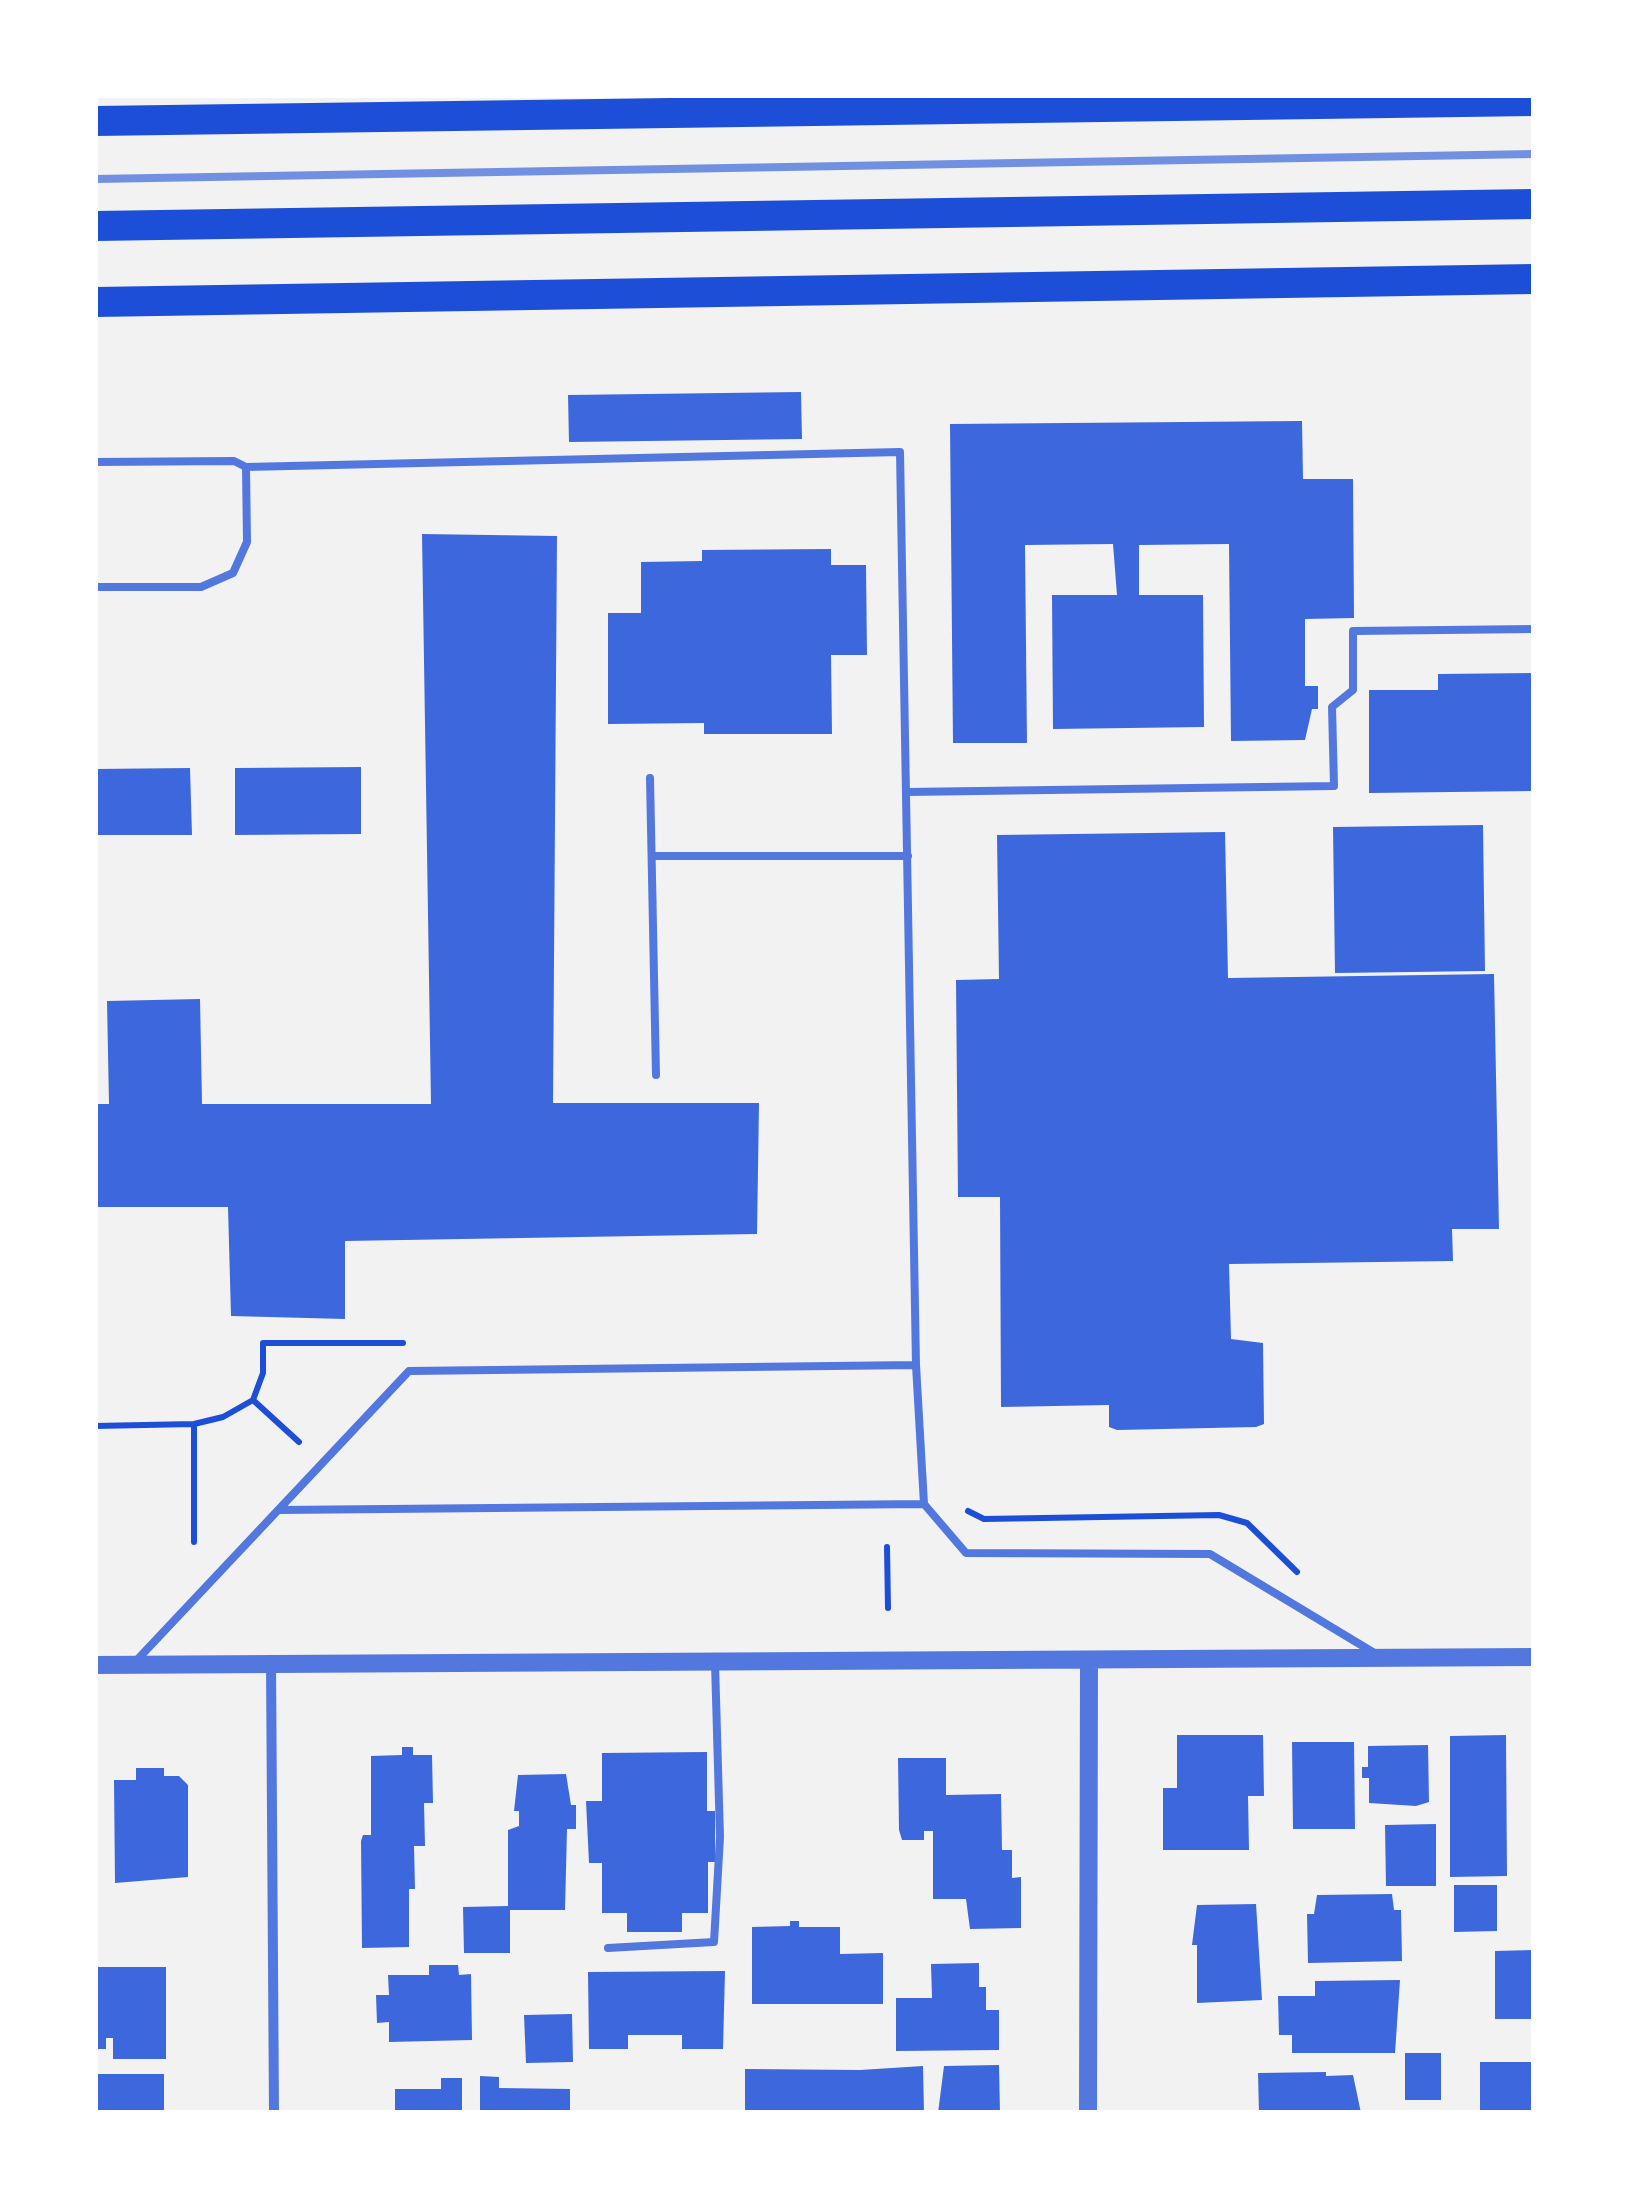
<!DOCTYPE html>
<style>
body{margin:0}
#map{position:relative;width:1629px;height:2208px;overflow:hidden;background:#f2f2f2;font-family:Quicksand,sans-serif}
canvas{display:block}
.frame{position:absolute;inset:0;border:98px solid #fff;pointer-events:none}
</style>
<div id="map">
<canvas width="1629" height="2208"></canvas>
<div class="frame"></div>
</div>
<script>
const c = document.querySelector('canvas').getContext('2d');
c.lineJoin = 'round';
function fill(path, color) {
  c.fillStyle = color;
  c.fill(path, 'evenodd');
}
function toPath(rows) {
  const path = new Path2D();
  for (const r of rows) {
    path.moveTo(r[0], r[1]);
    for (let i = 2; i < r.length; i += 2) path.lineTo(r[i], r[i + 1]);
  }
  return path;
}
function stroke(path, color, width, dash) {
  c.strokeStyle = color;
  c.lineWidth = width;
  c.lineCap = dash ? 'butt' : 'round';
  c.setLineDash(dash || []);
  c.stroke(path);
}
const building = toPath([
 [801,392,802,439,569,442,568,395],
 [1302,421,1303,479,1353,479,1354,618,1305,619,1305,686,1318,686,1318,709,1312,709,1305,740,1231,741,1229,544,1139,545,1139,595,1203,595,1204,727,1053,729,1052,595,1117,595,1113,544,1025,545,1027,743,953,743,950,424],
 [422,534,557,536,553,1103,759,1103,757,1234,345,1241,345,1319,231,1316,228,1207,95,1207,95,1104,109,1104,107,1001,200,999,202,1104,431,1104],
 [831,549,831,565,866,565,867,655,831,655,832,734,704,734,704,723,608,724,608,613,641,613,641,562,702,561,702,550],
 [1534,673,1534,791,1369,793,1369,690,1438,690,1438,674],
 [361,767,361,834,235,835,235,768],
 [190,768,192,835,95,835,95,769],
 [1483,825,1485,971,1335,973,1333,827],
 [1225,832,1228,978,1494,974,1499,1229,1452,1229,1453,1261,1229,1264,1231,1339,1263,1343,1264,1424,1256,1427,1117,1430,1109,1427,1109,1405,1001,1407,1000,1197,958,1197,956,980,999,979,997,835],
 [1177,1735,1263,1735,1264,1796,1248,1796,1249,1850,1163,1850,1163,1788,1177,1788],
 [1506,1735,1507,1876,1450,1877,1450,1736],
 [1292,1742,1354,1742,1355,1829,1293,1829],
 [1428,1745,1429,1802,1416,1806,1369,1803,1369,1778,1362,1778,1362,1767,1368,1767,1368,1746],
 [402,1747,413,1747,413,1755,432,1755,433,1803,424,1803,425,1846,414,1846,415,1889,409,1889,409,1947,362,1948,361,1841,363,1835,371,1835,371,1756,402,1755],
 [707,1752,707,1811,715,1811,715,1862,708,1862,708,1913,682,1913,682,1932,627,1932,627,1913,602,1913,602,1863,589,1863,586,1801,602,1801,602,1753],
 [898,1758,946,1758,946,1795,1001,1794,1002,1850,1012,1850,1012,1878,1021,1877,1021,1928,970,1929,966,1899,933,1899,933,1831,924,1831,924,1840,902,1840,899,1830],
 [136,1768,164,1768,164,1776,179,1776,188,1785,188,1877,115,1883,114,1780,136,1780],
 [566,1774,571,1805,576,1805,576,1829,567,1829,565,1910,510,1910,510,1953,464,1953,463,1907,508,1906,508,1830,519,1826,519,1811,514,1811,518,1775],
 [1436,1824,1436,1886,1386,1886,1385,1825],
 [1454,1885,1497,1885,1497,1931,1454,1932],
 [1392,1894,1394,1910,1401,1910,1402,1961,1308,1963,1307,1914,1314,1914,1317,1895],
 [1256,1904,1262,2000,1197,2003,1197,1945,1192,1945,1197,1905],
 [790,1921,799,1921,799,1927,840,1927,840,1954,883,1953,883,2004,752,2004,752,1927,790,1926],
 [1534,1950,1534,2019,1495,2019,1495,1951],
 [979,1963,979,1987,986,1987,986,2010,999,2010,999,2050,896,2051,896,1998,932,1998,931,1964],
 [429,1965,458,1965,459,1975,471,1974,472,2040,389,2042,389,2022,377,2023,376,1995,389,1995,388,1975,429,1975],
 [95,1967,166,1967,166,2059,113,2059,113,2038,106,2038,106,2049,95,2049],
 [725,1971,723,2049,682,2049,682,2035,628,2035,628,2049,589,2049,588,1972],
 [1400,1980,1395,2053,1292,2053,1292,2035,1279,2035,1278,1996,1315,1996,1315,1981],
 [572,2014,573,2062,526,2063,524,2015],
 [1405,2053,1441,2053,1441,2100,1405,2100],
 [1480,2062,1534,2062,1534,2113,1480,2113],
 [999,2065,1000,2113,938,2113,944,2066],
 [923,2066,924,2113,745,2113,745,2069,860,2070],
 [1326,2072,1326,2076,1353,2075,1361,2113,1259,2113,1258,2073],
 [95,2074,164,2074,164,2113,95,2113],
 [480,2076,499,2077,499,2088,570,2089,570,2113,480,2113],
 [441,2078,462,2078,462,2113,395,2113,395,2089,441,2089]
]);
const path = toPath([
 [253,1400,299,1442],
 [194,1424,194,1542],
 [95,1426,194,1424,223,1417,253,1400,263,1373,263,1343,403,1343],
 [968,1511,984,1519,1219,1515,1247,1523,1297,1572],
 [887,1547,888,1608]
]);
const service = toPath([
 [95,462,234,461,246,467,247,542,233,573,201,587,95,587],
 [246,467,900,452,916,1365],
 [650,778,656,1075],
 [907,792,1334,786,1332,707,1353,690,1353,631,1534,629],
 [652,856,908,856],
 [279,1510,924,1504],
 [136,1661,409,1371,916,1365,924,1504,966,1553,1210,1554,1376,1654],
 [608,1948,714,1942,720,1837,715,1663]
]);
const minor = toPath([
 [271,1663,274,2113]
]);
const tertiary = toPath([
 [95,1665,1534,1657],
 [1088,2113,1089,1662]
]);
const motorway = toPath([
 [95,121,1534,101],
 [95,226,1534,204],
 [95,302,1534,279]
]);
const rail = toPath([
 [95,179,1534,154]
]);
fill(building, '#3d67dc');
stroke(path, '#1d4ed8', 6);
stroke(service, '#5277de', 8);
stroke(minor, '#5277de', 10);
stroke(tertiary, '#5277de', 18);
stroke(motorway, '#1d4ed8', 30);
stroke(rail, '#7290e2', 8);
</script>
